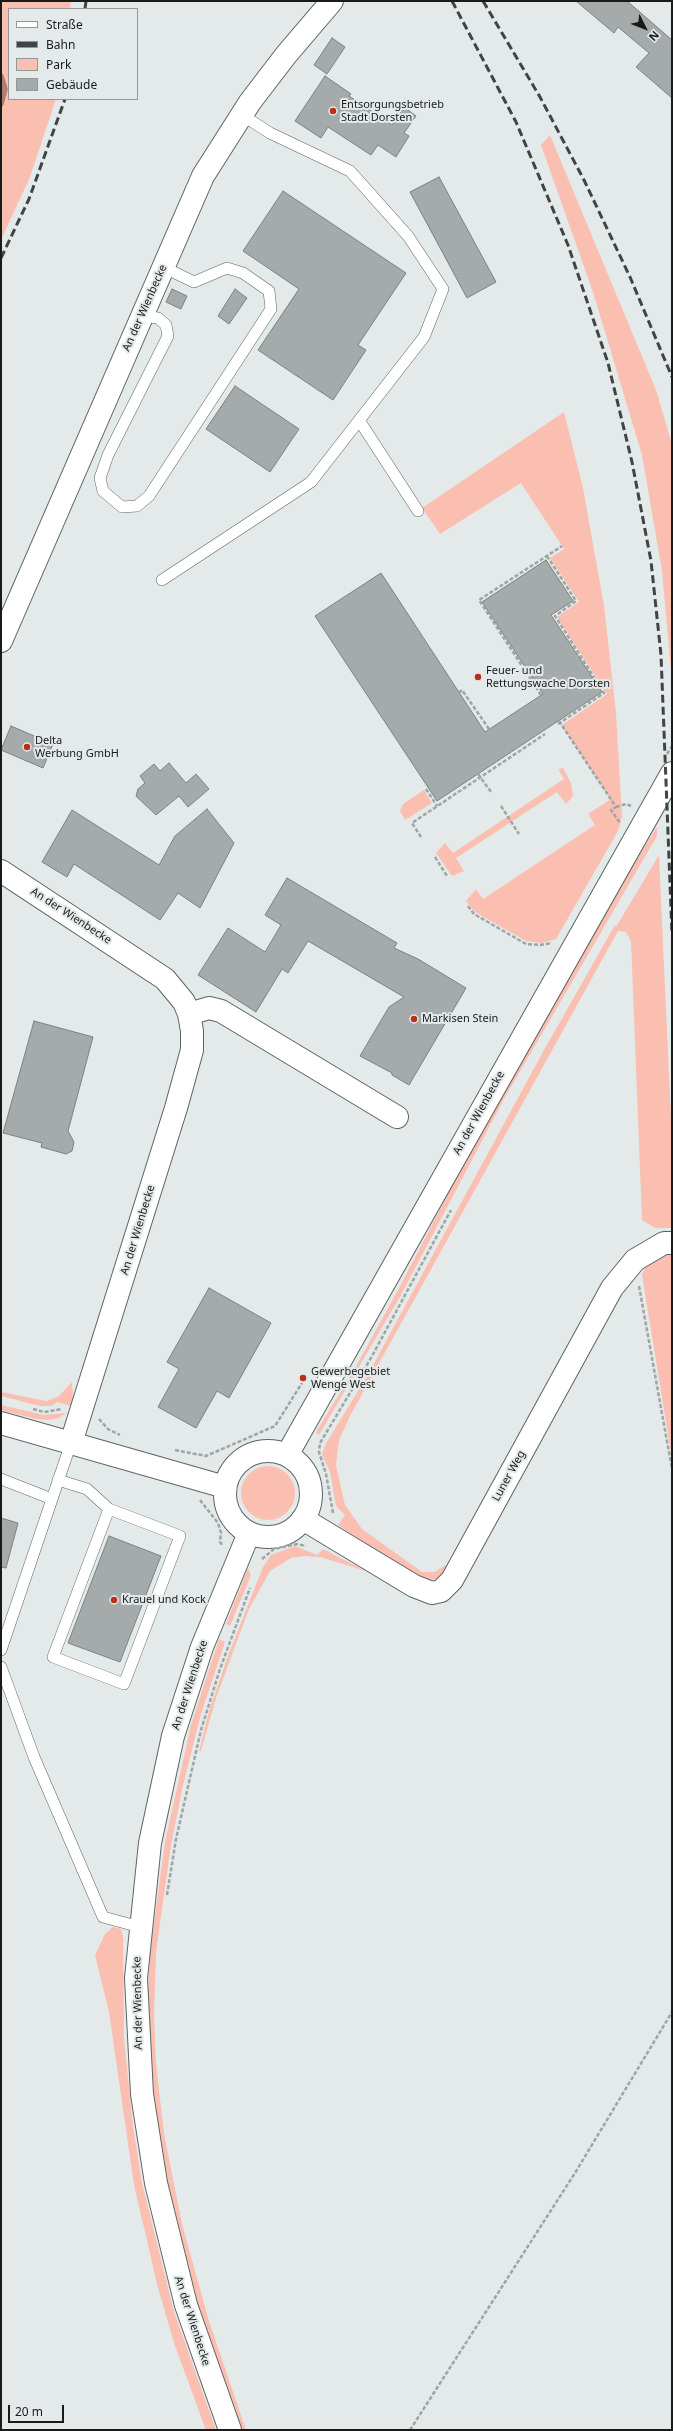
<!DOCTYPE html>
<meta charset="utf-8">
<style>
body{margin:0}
#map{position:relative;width:673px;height:2431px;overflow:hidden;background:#e4eaea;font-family:"Noto Sans",sans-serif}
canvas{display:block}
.frame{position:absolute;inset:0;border:2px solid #191b1b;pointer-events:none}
.legend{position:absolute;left:8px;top:8px;width:130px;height:92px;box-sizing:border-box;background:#e4eaea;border:1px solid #939797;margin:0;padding:5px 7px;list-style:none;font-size:12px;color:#191b1b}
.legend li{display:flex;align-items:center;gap:8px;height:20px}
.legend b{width:20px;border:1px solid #939797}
.north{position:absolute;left:625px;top:8px;width:40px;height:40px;-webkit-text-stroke:3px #e4eaea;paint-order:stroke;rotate:132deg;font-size:11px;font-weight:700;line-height:16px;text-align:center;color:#191b1b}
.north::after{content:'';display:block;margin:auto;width:14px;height:18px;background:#191b1b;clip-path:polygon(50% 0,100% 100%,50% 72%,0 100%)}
.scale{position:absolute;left:8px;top:2405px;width:56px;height:18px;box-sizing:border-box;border:2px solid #191b1b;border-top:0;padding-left:5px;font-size:12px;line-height:14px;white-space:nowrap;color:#191b1b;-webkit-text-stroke:3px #e4eaea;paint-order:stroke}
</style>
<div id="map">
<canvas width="673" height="2431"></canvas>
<div class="frame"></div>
<ul class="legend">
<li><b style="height:5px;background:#fff"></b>Straße</li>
<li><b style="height:5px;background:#414444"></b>Bahn</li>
<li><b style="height:11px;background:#fabfb1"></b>Park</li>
<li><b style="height:11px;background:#a5abab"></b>Gebäude</li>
</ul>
<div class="north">N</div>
<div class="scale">20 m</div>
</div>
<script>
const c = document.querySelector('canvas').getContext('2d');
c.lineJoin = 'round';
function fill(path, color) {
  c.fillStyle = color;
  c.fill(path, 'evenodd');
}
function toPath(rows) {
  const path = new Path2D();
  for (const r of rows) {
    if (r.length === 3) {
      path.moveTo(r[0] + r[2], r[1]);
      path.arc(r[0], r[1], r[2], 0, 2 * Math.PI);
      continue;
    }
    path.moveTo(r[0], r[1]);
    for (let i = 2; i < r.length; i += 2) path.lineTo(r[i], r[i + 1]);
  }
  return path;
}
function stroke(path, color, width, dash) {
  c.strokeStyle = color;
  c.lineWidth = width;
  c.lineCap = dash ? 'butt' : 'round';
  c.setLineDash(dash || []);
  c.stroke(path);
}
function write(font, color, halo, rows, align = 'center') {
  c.font = font + ' "Noto Sans",sans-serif';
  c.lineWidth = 4;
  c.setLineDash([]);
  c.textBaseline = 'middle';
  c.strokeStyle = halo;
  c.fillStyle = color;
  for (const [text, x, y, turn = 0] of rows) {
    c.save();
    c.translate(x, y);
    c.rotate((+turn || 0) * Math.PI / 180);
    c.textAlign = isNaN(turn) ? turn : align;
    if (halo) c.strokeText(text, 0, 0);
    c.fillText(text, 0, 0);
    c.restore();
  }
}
const green = toPath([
 [1,1,71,1,70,9,9,9,9,99,56,99,30,177,1,240],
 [550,135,656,390,672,444,672,681,662,571,642,455,593,292,541,145],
 [564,412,583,488,604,606,616,713,622,817,618,831,556,939,541,943,526,941,475,912,466,901,476,889,483,899,595,825,588,814,611,799,562,725,607,694,557,617,579,602,550,558,564,549,521,483,440,534,422,508],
 [563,768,571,783,573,796,566,804,557,792,456,858,464,871,452,876,436,853,445,843,453,853,564,779,558,769],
 [424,790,432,803,405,820,400,811,403,804],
 [657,827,657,836,504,1099,401,1295,319,1435,316,1432,355,1368,398,1290,500,1094,622,883],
 [659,855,672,1142,672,1228,655,1228,642,1220,631,941,626,932,618,931,351,1414,339,1440,336,1465,345,1505,362,1529,422,1572,434,1572,448,1564,451,1569,438,1579,425,1580,413,1575,338,1525,345,1515,336,1506,330,1472,322,1455,325,1445,366,1378,544,1050,615,925,616,927],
 [672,1248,672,1459,642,1275,646,1265],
 [72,1382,73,1395,71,1406,57,1402,52,1406,40,1406,1,1396,1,1392,47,1401,59,1396],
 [1,1405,44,1415,66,1413,59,1418,49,1420,36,1419,1,1410],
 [268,1493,27],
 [295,1546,317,1555,323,1549,366,1571,320,1557,304,1556,291,1558,270,1571,249,1609,216,1698,201,1751,199,1751,209,1711,229,1653,263,1567,271,1555],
 [248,1568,251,1575,230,1626,226,1624],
 [219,1639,225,1642,201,1714,183,1785,171,1845,156,1952,154,2014,156,2063,164,2134,182,2224,209,2321,246,2430,240,2430,202,2323,176,2227,158,2136,149,2064,147,2015,150,1952,165,1842,191,1725],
 [113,1927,121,1929,123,1936,124,2039,133,2126,142,2183,174,2312,216,2430,206,2430,175,2346,158,2288,134,2185,109,2012,95,1955,105,1934]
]);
const stream = toPath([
 [1,76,5,89,1,104]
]);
const building = toPath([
 [576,1,627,1,672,40,672,98,636,67,649,53,618,27,614,33,576,1],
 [332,38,345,47,327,74,314,65,332,38],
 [325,76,351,94,349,96,392,125,404,107,416,116,404,133,409,136,396,157,378,145,371,155,328,127,321,138,295,121,325,76],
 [439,177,496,282,467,298,410,192,439,177],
 [283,191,406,273,358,345,366,350,333,400,258,350,299,289,243,251,283,191],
 [172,289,187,296,181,309,166,302,172,289],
 [235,289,247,298,229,324,218,316,235,289],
 [235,386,299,429,270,472,206,429,235,386],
 [546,560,573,601,551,615,602,692,437,801,315,616,381,573,485,732,543,694,482,602,546,560],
 [11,726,53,744,43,768,1,750,11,726],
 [169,763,186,783,196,774,209,789,188,807,179,796,156,815,136,796,138,789,145,783,140,776,154,764,160,771,169,763],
 [207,809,234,843,200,908,178,893,160,920,74,864,67,877,42,862,72,810,159,865,175,836,207,809],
 [287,878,397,943,394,948,418,959,466,988,409,1085,392,1075,392,1073,360,1056,389,1007,404,997,308,941,288,973,282,969,256,1012,198,975,228,928,265,952,281,925,265,915,287,878],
 [34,1021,93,1037,68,1131,74,1142,72,1151,66,1154,41,1147,42,1143,3,1133,34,1021],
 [209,1288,271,1323,229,1398,217,1391,196,1428,158,1407,179,1369,167,1362,209,1288],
 [1,1518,18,1523,6,1568,1,1567,1,1518],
 [109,1536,161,1556,120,1662,68,1643,109,1536]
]);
const path = toPath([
 [547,556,576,601,555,616,604,693,558,724],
 [459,693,462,690,489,729],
 [541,695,479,600,562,546],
 [559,721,616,807,611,810,620,823],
 [667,754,672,746],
 [478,774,491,792],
 [426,789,437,806],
 [501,806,519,834],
 [616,807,626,804,631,806],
 [421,837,412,823,545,734],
 [435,857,447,876],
 [468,906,474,914,526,944,540,945,552,943],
 [639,1286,672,1469],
 [33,1409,44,1412,62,1409],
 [99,1419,108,1429,120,1435],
 [175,1450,206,1456,275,1426,302,1383],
 [200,1500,218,1523,221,1533,220,1542,223,1546],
 [333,1513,326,1474,319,1452,320,1443,371,1358,451,1210],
 [262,1559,274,1549,297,1544,306,1546],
 [167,1895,176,1839,201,1730,220,1669,250,1588],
 [410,2430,575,2173,672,2012]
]);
const lane = toPath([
 [141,316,158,318,166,325,168,336,108,455,100,478,103,491,122,507,137,506,149,496,271,309,269,291,243,273,227,268,194,282,163,267],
 [359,420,418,511],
 [162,580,311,482,424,337,443,289,408,236,350,171,270,133,242,115],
 [1,1479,52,1499],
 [58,1480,87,1489,109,1509,180,1536,124,1684,53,1657,109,1509],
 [1,1650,71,1443],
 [1,1667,34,1757,103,1917,140,1927]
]);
const street = toPath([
 [1,641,203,176,250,102,286,55,332,1],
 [1,871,165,979,184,1002,189,1014,192,1031,192,1050,176,1108,71,1443],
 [189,1014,209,1008,221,1011,397,1117],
 [1,1423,225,1487],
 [303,1519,414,1586,432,1593,441,1591,452,1580,612,1288,635,1260,664,1243,672,1243]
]);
const secondary = toPath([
 [268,1494,43],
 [287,1455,672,773],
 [230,2430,186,2305,156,2183,142,2094,136,1978,150,1843,173,1736,202,1647,249,1533]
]);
const rail = toPath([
 [452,1,516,122,568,245,608,363,632,462,651,561,661,655,672,934],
 [483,1,540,97,584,180,630,277,672,377],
 [85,9,86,1],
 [1,258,29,199,65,99]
]);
const markers = [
 [333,111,4,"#bb3012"],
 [478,677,4,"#bb3012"],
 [27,747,4,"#bb3012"],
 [414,1019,4,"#bb3012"],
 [303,1378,4,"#bb3012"],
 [114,1600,4,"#bb3012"]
];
const poiNames = [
 ["Entsorgungsbetrieb",341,105],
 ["Stadt Dorsten",341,118],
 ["Feuer- und",486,671],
 ["Rettungswache Dorsten",486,684],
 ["Delta",35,741],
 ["Werbung GmbH",35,754],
 ["Markisen Stein",422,1019],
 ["Gewerbegebiet",311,1372],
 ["Wenge West",311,1385],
 ["Krauel und Kock",122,1600]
];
const streetNames = [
 ["An der Wienbecke",145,308,-66],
 ["An der Wienbecke",71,916,33],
 ["An der Wienbecke",479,1113,-61],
 ["An der Wienbecke",138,1230,-73],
 ["Luner Weg",509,1476,-61],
 ["An der Wienbecke",190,1685,-72],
 ["An der Wienbecke",138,2003,-91],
 ["An der Wienbecke",192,2321,72]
];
fill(green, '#fabfb1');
stroke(stream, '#b27c70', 5.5);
fill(building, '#a5abab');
stroke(building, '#7b8181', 1);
stroke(lane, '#5d6363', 12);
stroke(street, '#5d6363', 24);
stroke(secondary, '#5d6363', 24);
stroke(path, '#9fa4a4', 2.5, [4, 2]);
stroke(lane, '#fff', 11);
stroke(street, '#fff', 22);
stroke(secondary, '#fff', 22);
stroke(rail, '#414444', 3, [8, 4]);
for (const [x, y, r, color] of markers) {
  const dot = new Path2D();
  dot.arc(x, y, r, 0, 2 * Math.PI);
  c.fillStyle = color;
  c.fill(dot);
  stroke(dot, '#e4eaea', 1.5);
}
write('11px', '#191b1b', '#e4eaea', poiNames, 'left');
write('11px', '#191b1b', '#e4eaea', streetNames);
</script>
